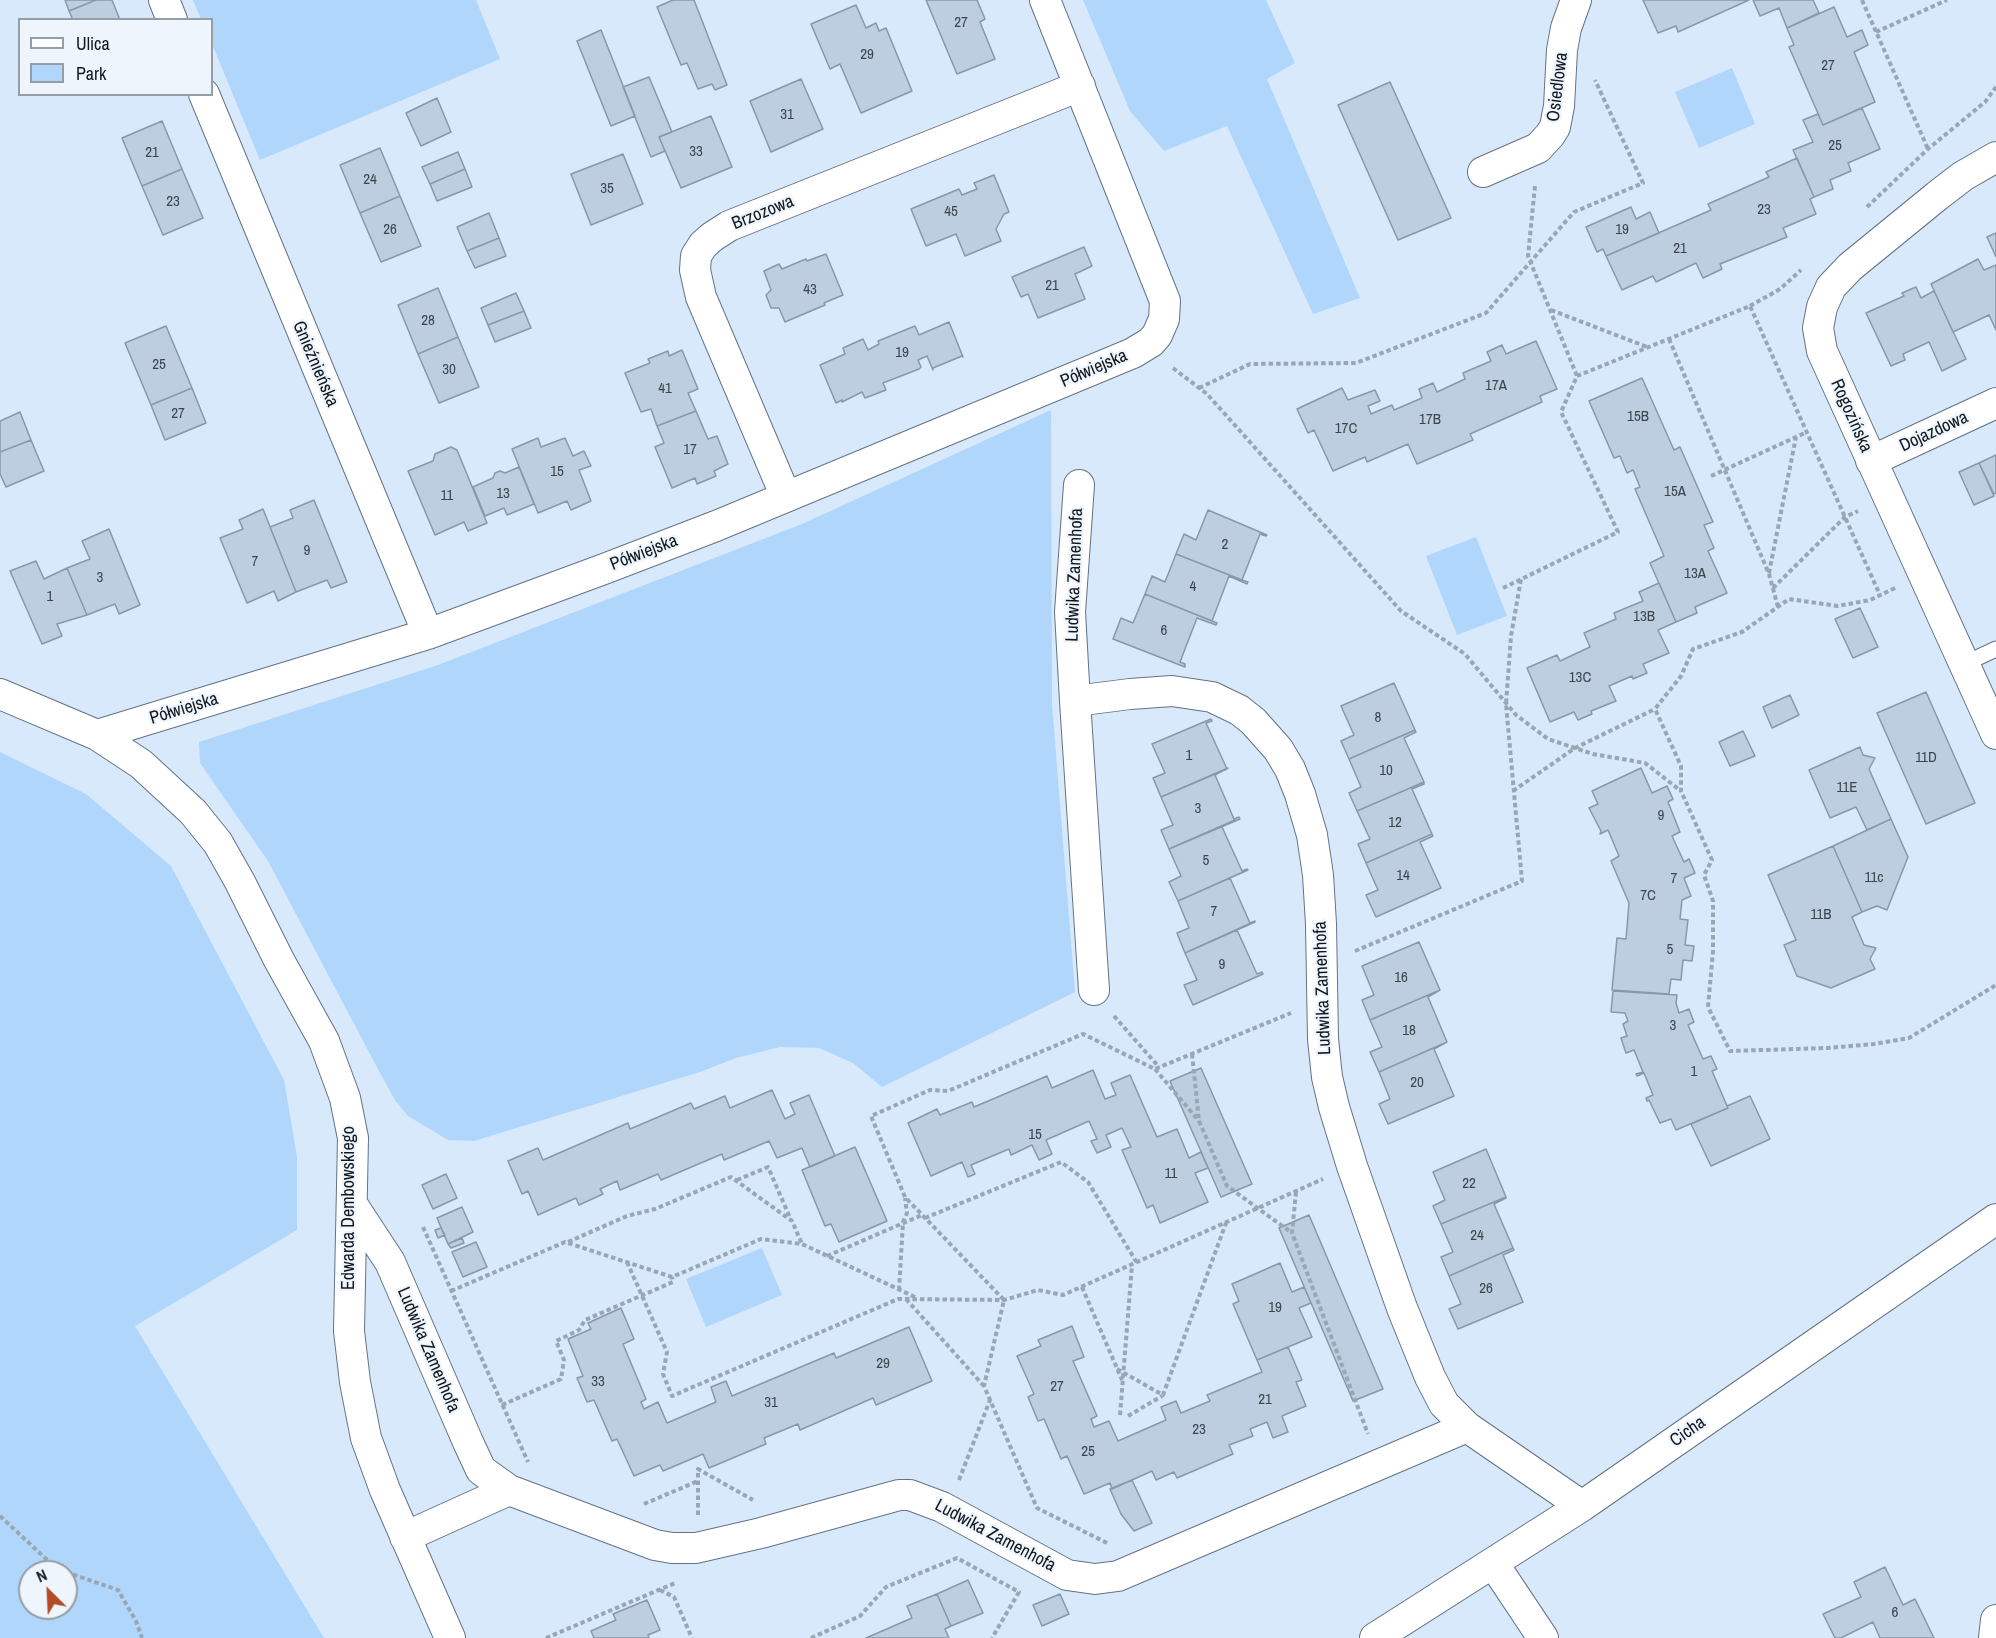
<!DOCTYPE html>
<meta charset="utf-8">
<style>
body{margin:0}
#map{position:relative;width:1996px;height:1638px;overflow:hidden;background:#d7e9fb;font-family:"Archivo Narrow",sans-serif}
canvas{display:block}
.legend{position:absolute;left:18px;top:18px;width:195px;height:78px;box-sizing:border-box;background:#eef5fc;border:2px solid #969da3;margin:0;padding:8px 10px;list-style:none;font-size:18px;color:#12181e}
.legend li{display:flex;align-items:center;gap:12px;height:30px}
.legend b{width:30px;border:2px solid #969da3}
.north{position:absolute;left:18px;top:1560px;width:60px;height:60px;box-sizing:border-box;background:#eef5fc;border:2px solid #969da3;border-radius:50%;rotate:336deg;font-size:16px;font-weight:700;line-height:24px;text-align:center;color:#12181e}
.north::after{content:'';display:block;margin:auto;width:21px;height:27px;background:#b34b25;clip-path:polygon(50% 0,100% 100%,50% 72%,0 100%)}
</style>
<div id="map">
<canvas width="1996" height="1638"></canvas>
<ul class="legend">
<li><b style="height:8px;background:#fff"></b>Ulica</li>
<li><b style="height:16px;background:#b1d6fc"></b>Park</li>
</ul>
<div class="north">N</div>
</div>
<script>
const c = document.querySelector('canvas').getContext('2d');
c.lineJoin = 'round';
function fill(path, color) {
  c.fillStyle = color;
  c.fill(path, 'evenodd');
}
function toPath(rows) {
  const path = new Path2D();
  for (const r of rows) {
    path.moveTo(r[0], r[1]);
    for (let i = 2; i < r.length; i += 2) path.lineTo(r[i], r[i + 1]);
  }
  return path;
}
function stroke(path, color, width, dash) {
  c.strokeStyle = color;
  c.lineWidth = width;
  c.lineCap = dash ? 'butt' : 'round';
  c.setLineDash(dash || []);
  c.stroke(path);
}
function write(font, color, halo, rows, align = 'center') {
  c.font = font + ' "Archivo Narrow",sans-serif';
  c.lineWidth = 4.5;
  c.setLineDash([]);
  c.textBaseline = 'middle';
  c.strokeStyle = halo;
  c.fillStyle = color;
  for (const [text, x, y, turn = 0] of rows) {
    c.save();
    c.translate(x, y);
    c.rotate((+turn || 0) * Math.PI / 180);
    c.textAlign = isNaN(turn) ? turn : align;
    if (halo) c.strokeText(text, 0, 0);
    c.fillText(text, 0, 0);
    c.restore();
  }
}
const green = toPath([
 [193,0,476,0,500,59,260,160,212,44,212,20,201,19],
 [1083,0,1266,0,1295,63,1267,79,1360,298,1313,314,1227,126,1164,151,1130,111],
 [1732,68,1755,124,1699,148,1675,92],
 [1051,410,1052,704,1075,992,882,1087,853,1063,819,1048,780,1047,736,1058,700,1072,474,1141,448,1140,408,1116,395,1100,380,1073,268,861,200,763,199,742,438,665,802,524],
 [1476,537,1507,616,1457,635,1426,556],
 [0,752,86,794,171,866,284,1080,297,1157,297,1230,135,1326,324,1638,0,1638],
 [30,1572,66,1572,66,1608,30,1608],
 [762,1248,782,1295,706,1327,686,1279]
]);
const building = toPath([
 [65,0,96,0,69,11,65,0],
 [96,0,112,0,120,20,73,20,69,11,96,0],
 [673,0,694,0,727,85,715,90,712,84,698,89,687,63,681,65,657,7,673,0],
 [926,0,977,0,985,19,980,22,995,59,957,74,926,0],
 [1643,0,1749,0,1678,32,1676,26,1658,33,1643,0],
 [1753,0,1813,0,1819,13,1787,28,1779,8,1760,16,1753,0],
 [856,5,866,28,876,23,879,31,886,28,912,91,861,113,840,64,830,69,811,24,856,5],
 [1834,7,1847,37,1862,30,1868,45,1854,52,1875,102,1823,125,1789,47,1794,45,1787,28,1834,7],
 [601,30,635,116,611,126,577,41,601,30],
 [649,77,672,132,659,137,665,151,651,157,623,87,649,77],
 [801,79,823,129,771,152,750,101,801,79],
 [1390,82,1451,218,1398,240,1338,105,1390,82],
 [437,98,451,132,421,146,406,113,437,98],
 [1862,108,1880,149,1848,163,1851,171,1830,180,1833,189,1814,197,1793,150,1813,142,1803,120,1818,114,1823,125,1862,108],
 [711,116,732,167,681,188,659,137,711,116],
 [162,121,182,169,142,186,122,138,162,121],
 [380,148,400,196,360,213,340,165,380,148],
 [458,152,465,169,430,184,422,167,458,152],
 [623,154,643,204,591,225,571,174,623,154],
 [1797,158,1814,197,1810,199,1816,214,1783,228,1787,237,1720,264,1722,269,1703,278,1696,263,1656,282,1653,276,1622,290,1606,256,1711,210,1708,204,1769,177,1766,172,1797,158],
 [182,169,203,218,163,235,142,186,182,169],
 [465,169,472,187,437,201,430,184,465,169],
 [994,175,1009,212,1004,214,996,229,1001,241,965,256,956,234,926,246,911,209,959,189,962,195,977,189,974,183,994,175],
 [400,196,421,246,381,262,360,213,400,196],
 [1631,207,1636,219,1650,212,1659,233,1606,256,1603,249,1597,252,1586,227,1631,207],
 [489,213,499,238,467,251,457,227,489,213],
 [1996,233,1996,257,1987,237,1996,233],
 [499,238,506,256,475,268,467,251,499,238],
 [1084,247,1092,266,1075,274,1085,299,1038,318,1028,294,1021,297,1012,277,1084,247],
 [826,254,843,295,824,303,825,305,785,322,779,308,771,308,766,295,771,290,764,271,779,264,782,269,806,259,807,261,826,254],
 [1978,259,1984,270,1996,265,1996,330,1989,315,1953,332,1931,284,1978,259],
 [1916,287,1921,298,1934,291,1966,359,1942,371,1929,342,1903,354,1905,360,1891,366,1866,313,1904,296,1902,293,1916,287],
 [438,288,458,337,418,354,398,305,438,288],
 [516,293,524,311,488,325,481,308,516,293],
 [524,311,531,328,495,342,488,325,524,311],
 [949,322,963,357,962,356,933,368,933,370,927,356,918,360,921,367,919,369,883,383,886,390,865,398,862,392,842,402,842,400,836,403,820,365,845,354,843,348,863,339,868,350,879,344,878,341,915,326,919,335,949,322],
 [166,326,192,388,151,405,125,343,166,326],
 [458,337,479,387,439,403,418,354,458,337],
 [1536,341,1557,389,1540,396,1542,402,1470,434,1473,440,1417,464,1408,444,1367,462,1365,457,1333,471,1314,430,1308,433,1297,409,1342,388,1348,400,1375,390,1380,401,1368,406,1371,414,1392,405,1394,410,1422,398,1419,389,1433,383,1437,392,1465,379,1463,373,1491,361,1487,352,1502,345,1506,354,1536,341],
 [682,350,698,389,688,393,696,411,657,426,651,409,641,412,625,373,650,363,648,359,668,351,669,356,682,350],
 [1642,378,1674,450,1680,447,1713,522,1704,525,1714,548,1708,551,1727,593,1695,607,1697,613,1676,622,1650,563,1664,556,1635,489,1640,487,1633,470,1627,473,1620,456,1614,458,1589,401,1642,378],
 [192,388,206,423,165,440,151,405,192,388],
 [696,411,708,439,717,436,728,464,714,471,716,476,697,484,695,478,672,488,655,447,664,443,657,426,696,411],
 [20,412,31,440,0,452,0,421,20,412],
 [538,438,541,447,565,438,573,456,584,451,591,466,579,470,591,501,571,510,567,501,538,513,512,449,538,438],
 [31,440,44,471,6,487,0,474,0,452,31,440],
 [451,447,457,450,487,523,468,531,464,522,435,535,408,471,433,461,435,454,451,447],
 [1996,455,1996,493,1994,494,1979,463,1996,455],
 [1979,463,1994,496,1974,505,1959,472,1979,463],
 [519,467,534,504,507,515,504,508,485,516,473,487,493,478,495,473,500,471,505,473,519,467],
 [314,500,347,582,331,588,327,580,296,592,270,527,293,518,290,510,314,500],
 [263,509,296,592,278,601,274,591,247,603,220,538,243,529,239,520,263,509],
 [1208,510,1267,535,1266,536,1260,534,1242,580,1176,554,1184,534,1196,540,1208,510],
 [109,529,140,605,119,614,115,604,87,615,67,568,90,559,82,541,109,529],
 [1176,554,1242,580,1248,582,1247,584,1229,576,1212,621,1145,594,1152,576,1165,582,1176,554],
 [36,561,44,579,67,568,87,615,57,624,62,636,42,644,10,571,36,561],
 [1659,583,1676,622,1658,630,1669,653,1643,664,1647,673,1633,679,1632,676,1609,686,1616,701,1591,711,1592,714,1578,720,1574,712,1550,722,1527,668,1557,655,1560,661,1590,647,1584,633,1616,619,1614,613,1643,601,1639,592,1659,583],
 [1145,594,1217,623,1216,625,1197,618,1180,662,1185,664,1185,667,1113,639,1121,618,1133,623,1145,594],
 [1860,608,1878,647,1853,658,1835,619,1860,608],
 [1394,683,1415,730,1349,759,1341,741,1354,735,1341,706,1394,683],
 [1926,692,1975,803,1926,824,1877,713,1926,692],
 [1790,695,1799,715,1772,728,1763,707,1790,695],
 [1211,719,1212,721,1206,723,1227,769,1161,797,1153,778,1165,773,1152,744,1211,719],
 [1415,730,1416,732,1404,738,1424,782,1357,811,1349,793,1361,787,1349,759,1415,730],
 [1743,731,1755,756,1730,766,1719,742,1743,731],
 [1860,747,1863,755,1875,758,1869,769,1891,819,1867,830,1856,807,1830,818,1809,770,1860,747],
 [1228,768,1215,775,1234,819,1239,817,1240,819,1169,849,1161,830,1173,825,1161,797,1228,768],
 [1641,768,1652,793,1667,786,1673,799,1668,802,1680,832,1672,836,1684,862,1689,859,1695,873,1684,878,1691,896,1682,900,1680,919,1688,920,1685,945,1694,946,1692,961,1683,960,1681,980,1671,979,1669,994,1612,990,1617,938,1626,939,1629,903,1611,861,1619,856,1608,830,1600,834,1601,831,1589,808,1598,804,1592,791,1641,768],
 [1424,782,1424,784,1412,789,1432,834,1366,863,1358,844,1370,839,1357,811,1424,782],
 [1891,819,1908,857,1887,910,1877,906,1862,912,1833,846,1891,819],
 [1235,820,1222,827,1242,871,1247,869,1248,870,1178,901,1169,882,1181,876,1169,849,1235,820],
 [1432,834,1433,836,1420,842,1441,888,1376,917,1366,895,1378,890,1366,863,1432,834],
 [1833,846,1862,912,1852,917,1864,945,1876,948,1870,959,1875,969,1831,988,1797,976,1784,945,1796,940,1768,875,1833,846],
 [1243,872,1230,878,1250,923,1255,921,1255,922,1185,953,1177,933,1189,928,1178,901,1243,872],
 [1251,923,1237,930,1257,974,1262,972,1263,974,1193,1005,1184,985,1197,980,1185,953,1251,923],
 [1419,942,1440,990,1370,1020,1362,1000,1374,995,1362,966,1419,942],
 [1440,990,1428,997,1447,1042,1379,1072,1370,1052,1382,1047,1370,1020,1440,990],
 [1613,991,1677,995,1676,1003,1679,1013,1689,1009,1694,1022,1688,1025,1703,1059,1711,1056,1717,1069,1712,1071,1728,1108,1676,1130,1671,1119,1660,1123,1649,1100,1647,1101,1646,1098,1653,1095,1644,1073,1637,1076,1636,1074,1643,1072,1634,1050,1626,1053,1621,1038,1627,1036,1623,1024,1628,1021,1625,1013,1611,1012,1613,991],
 [1447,1042,1434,1049,1454,1096,1388,1124,1379,1104,1390,1099,1379,1072,1447,1042],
 [1201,1068,1252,1184,1221,1197,1170,1081,1201,1068],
 [1093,1070,1105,1099,1116,1095,1111,1083,1130,1075,1157,1137,1177,1129,1189,1158,1201,1152,1208,1168,1195,1173,1208,1202,1160,1223,1153,1205,1147,1208,1122,1150,1131,1147,1122,1128,1106,1135,1111,1147,1097,1153,1091,1141,1097,1139,1089,1121,1046,1140,1052,1154,1039,1160,1032,1145,1011,1155,1009,1149,971,1165,975,1174,968,1177,962,1162,931,1176,908,1123,937,1109,940,1115,972,1102,974,1107,1047,1076,1052,1088,1093,1070],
 [772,1090,785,1119,795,1114,790,1103,809,1095,835,1156,810,1167,802,1148,777,1158,769,1141,724,1160,722,1154,661,1180,658,1174,620,1190,617,1181,600,1189,603,1194,579,1205,576,1198,538,1215,528,1191,522,1194,508,1161,538,1148,543,1160,628,1123,630,1129,691,1103,694,1109,725,1096,730,1108,772,1090],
 [1750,1096,1770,1139,1711,1166,1691,1124,1728,1108,1727,1106,1750,1096],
 [855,1147,887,1221,839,1242,831,1224,825,1226,802,1170,855,1147],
 [1486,1149,1506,1197,1441,1224,1433,1206,1445,1200,1433,1172,1486,1149],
 [446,1174,457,1198,433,1209,422,1185,446,1174],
 [1506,1197,1506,1198,1494,1204,1513,1248,1449,1276,1441,1257,1453,1252,1441,1224,1506,1197],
 [462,1207,473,1232,448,1244,437,1218,462,1207],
 [1309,1215,1383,1389,1353,1401,1279,1228,1309,1215],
 [441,1228,445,1235,438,1238,435,1230,441,1228],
 [462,1238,464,1243,451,1248,448,1244,462,1238],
 [476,1242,487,1267,463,1277,452,1252,476,1242],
 [1513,1248,1514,1250,1503,1255,1523,1302,1458,1329,1449,1309,1461,1304,1449,1276,1513,1248],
 [1280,1263,1292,1292,1304,1287,1311,1303,1299,1308,1312,1337,1257,1360,1233,1304,1239,1301,1232,1284,1280,1263],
 [621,1308,634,1339,623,1344,646,1399,641,1402,644,1409,658,1402,667,1423,716,1402,711,1387,726,1381,732,1396,834,1353,836,1358,909,1327,932,1381,876,1405,873,1398,800,1430,798,1424,764,1438,766,1444,709,1468,703,1454,663,1471,660,1465,634,1476,617,1439,612,1441,594,1400,587,1402,577,1378,583,1376,568,1339,591,1329,588,1323,621,1308],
 [1072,1326,1084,1357,1073,1361,1097,1416,1091,1419,1094,1427,1109,1421,1118,1441,1166,1420,1161,1407,1176,1401,1181,1413,1210,1401,1207,1395,1262,1372,1257,1360,1288,1347,1302,1380,1296,1382,1306,1406,1282,1416,1288,1432,1273,1438,1267,1422,1250,1429,1253,1436,1229,1445,1233,1454,1177,1478,1174,1472,1156,1480,1152,1471,1112,1489,1110,1483,1084,1494,1067,1456,1061,1459,1044,1419,1038,1421,1028,1397,1034,1394,1017,1356,1041,1346,1038,1340,1072,1326],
 [1132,1480,1152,1523,1134,1531,1121,1514,1110,1489,1132,1480],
 [1885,1567,1903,1605,1915,1599,1934,1638,1880,1638,1873,1622,1841,1638,1835,1638,1823,1614,1861,1597,1854,1582,1885,1567],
 [968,1580,983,1613,951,1626,937,1594,968,1580],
 [937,1594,951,1626,945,1629,949,1638,866,1638,912,1618,907,1606,937,1594],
 [1060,1594,1069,1614,1042,1626,1033,1605,1060,1594],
 [647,1600,660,1630,648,1635,649,1638,594,1638,591,1631,616,1620,613,1614,647,1600]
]);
const path = toPath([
 [1862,0,1928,149],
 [1876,32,1947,0],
 [1535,186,1528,256,1577,376],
 [1867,207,1928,149,1985,102,1996,87],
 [1750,306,1780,289,1801,270],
 [1551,310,1647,347],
 [1669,339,1769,574,1778,607],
 [1173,368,1207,394,1401,611,1465,654,1516,715,1548,739,1593,754,1645,763,1681,791],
 [1199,388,1250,364,1356,363,1486,313,1574,212,1643,183,1595,80],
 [1711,476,1807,432],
 [1769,573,1796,437],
 [1503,588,1618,532,1561,412,1577,376,1750,306,1880,595],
 [1773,588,1845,517,1858,511],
 [1895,588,1870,600,1838,606,1789,599,1742,632,1693,649,1681,676,1655,709,1681,766,1681,791,1712,860,1704,875,1713,901,1713,951,1708,1007,1730,1051,1827,1048,1874,1044,1909,1038,1996,985],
 [1513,791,1575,748,1655,709],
 [1355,951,1522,881,1506,704,1511,636,1521,579],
 [1114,1016,1159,1067],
 [1192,1054,1199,1121,1227,1186,1292,1233],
 [1155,1069,1199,1121],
 [737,1180,768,1167,791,1220],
 [1296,1192,1292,1233,1368,1434],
 [925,1218,1061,1162,1088,1182,1137,1263],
 [423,1227,528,1462],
 [568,1242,627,1216,655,1209,731,1177,792,1221,802,1244],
 [827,1256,922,1215],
 [627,1262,667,1352,663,1374,672,1396,898,1299,1004,1300,1038,1290,1063,1295,1323,1179],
 [1082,1287,1122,1380],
 [899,1290,903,1222,907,1213,905,1198],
 [451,1291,565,1242,672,1277,761,1239,802,1244,915,1297],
 [906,1299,983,1385],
 [1117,1369,1163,1395,1226,1223],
 [502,1405,561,1379,564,1360,556,1341,579,1330,585,1320,673,1282,672,1277],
 [1120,1415,1132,1265],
 [1128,1416,1162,1396],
 [959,1480,990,1400],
 [644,1504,698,1481],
 [698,1515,698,1469,753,1500],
 [0,1516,58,1570,65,1572],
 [1107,1543,1037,1508,984,1386,1004,1300,905,1197,871,1116,930,1090,948,1091,1083,1034,1155,1069,1291,1013],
 [66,1572,118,1590,136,1621,142,1638],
 [660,1590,674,1597,692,1638],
 [546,1638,675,1583],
 [811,1638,860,1616,886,1587,957,1558,1019,1592,992,1638]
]);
const service = toPath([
 [1964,664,1996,649]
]);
const minor = toPath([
 [164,0,172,20],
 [204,94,428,634],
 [1996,157,1963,176,1937,196,1850,267,1831,287,1822,307,1818,328,1822,351,1996,734],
 [1483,172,1538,148,1550,135,1555,127,1559,106,1562,50,1566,28,1576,0],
 [1871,461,1996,403],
 [1079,485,1070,612,1075,701,1130,694,1172,691,1212,697,1239,710,1253,721,1278,749,1290,769,1300,794,1312,835,1318,875,1321,924,1323,1039,1327,1077,1334,1107,1352,1166,1402,1308,1430,1377,1444,1404,1467,1427],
 [786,497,701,297,695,270,696,256,703,245,712,237,729,226,1080,86],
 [0,694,97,735,141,764,193,812,218,843,240,882,279,960,324,1041,345,1098,353,1138,349,1331,355,1382,366,1438,385,1490,450,1638],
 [1075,701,1094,990],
 [97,735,428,634,604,569,716,526,1133,353,1151,342,1157,335,1164,319,1165,301,1045,0],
 [352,1204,390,1262,468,1442,481,1470,509,1490,655,1545,672,1548,696,1548,761,1533,899,1495,910,1495,942,1507,1067,1575,1095,1579,1118,1576,1467,1427,1582,1506],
 [405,1537,509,1490],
 [1493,1563,1543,1638],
 [1375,1638,1582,1506,1996,1219],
 [1994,1638,1996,1620]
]);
const numberNames = [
 ["27",961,23],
 ["29",867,55],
 ["27",1828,66],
 ["31",787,115],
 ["25",1835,146],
 ["33",696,152],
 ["21",152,153],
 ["24",370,180],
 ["35",607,189],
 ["23",173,202],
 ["23",1764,210],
 ["45",951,212],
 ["26",390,230],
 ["19",1622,230],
 ["21",1680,249],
 ["21",1052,286],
 ["43",810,290],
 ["28",428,321],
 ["19",902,353],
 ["25",159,365],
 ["30",449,370],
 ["17A",1496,386],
 ["41",665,389],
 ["27",178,414],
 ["15B",1638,417],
 ["17B",1430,420],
 ["17C",1346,429],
 ["17",690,450],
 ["15",557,472],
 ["15A",1675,492],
 ["13",503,494],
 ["11",447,496],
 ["2",1225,545],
 ["9",307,551],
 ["7",255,562],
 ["13A",1695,574],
 ["3",100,578],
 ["4",1193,587],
 ["1",50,597],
 ["13B",1644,617],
 ["6",1164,631],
 ["13C",1580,678],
 ["8",1378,718],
 ["1",1189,756],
 ["11D",1926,758],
 ["10",1386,771],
 ["11E",1847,788],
 ["3",1198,809],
 ["9",1661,816],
 ["12",1395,823],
 ["5",1206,861],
 ["14",1403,876],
 ["11c",1874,878],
 ["7",1674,879],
 ["7C",1648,896],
 ["7",1214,912],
 ["11B",1821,915],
 ["5",1670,950],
 ["9",1222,965],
 ["16",1401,978],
 ["3",1673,1026],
 ["18",1409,1031],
 ["1",1694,1072],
 ["20",1417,1083],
 ["15",1035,1135],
 ["11",1171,1174],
 ["22",1469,1184],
 ["24",1477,1236],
 ["26",1486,1289],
 ["19",1275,1308],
 ["29",883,1364],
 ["33",598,1382],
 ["27",1057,1387],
 ["21",1265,1400],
 ["31",771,1403],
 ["23",1199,1430],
 ["25",1088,1452],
 ["6",1895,1613]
];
const streetNames = [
 ["Osiedlowa",1558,87,-83],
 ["Brzozowa",763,213,-22],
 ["Gnieźnieńska",315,364,67],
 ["Półwiejska",1094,369,-23],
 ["Rogozińska",1851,416,66],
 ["Dojazdowa",1934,432,-25],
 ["Półwiejska",644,553,-21],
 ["Ludwika Zamenhofa",1075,575,-88],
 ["Półwiejska",184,709,-17],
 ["Ludwika Zamenhofa",1323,988,-92],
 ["Edwarda Dembowskiego",349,1208,-90],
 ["Ludwika Zamenhofa",428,1350,67],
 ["Cicha",1688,1432,-35],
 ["Ludwika Zamenhofa",995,1536,28]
];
fill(green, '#b1d6fc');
fill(building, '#bdcee0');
stroke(building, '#8898a9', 1.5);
stroke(service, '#647383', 17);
stroke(minor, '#647383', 32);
stroke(path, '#99a7b5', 4, [4.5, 3]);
stroke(service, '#fff', 15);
stroke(minor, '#fff', 30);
write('15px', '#3d464e', null, numberNames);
write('18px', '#12181e', '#eef5fc', streetNames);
</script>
